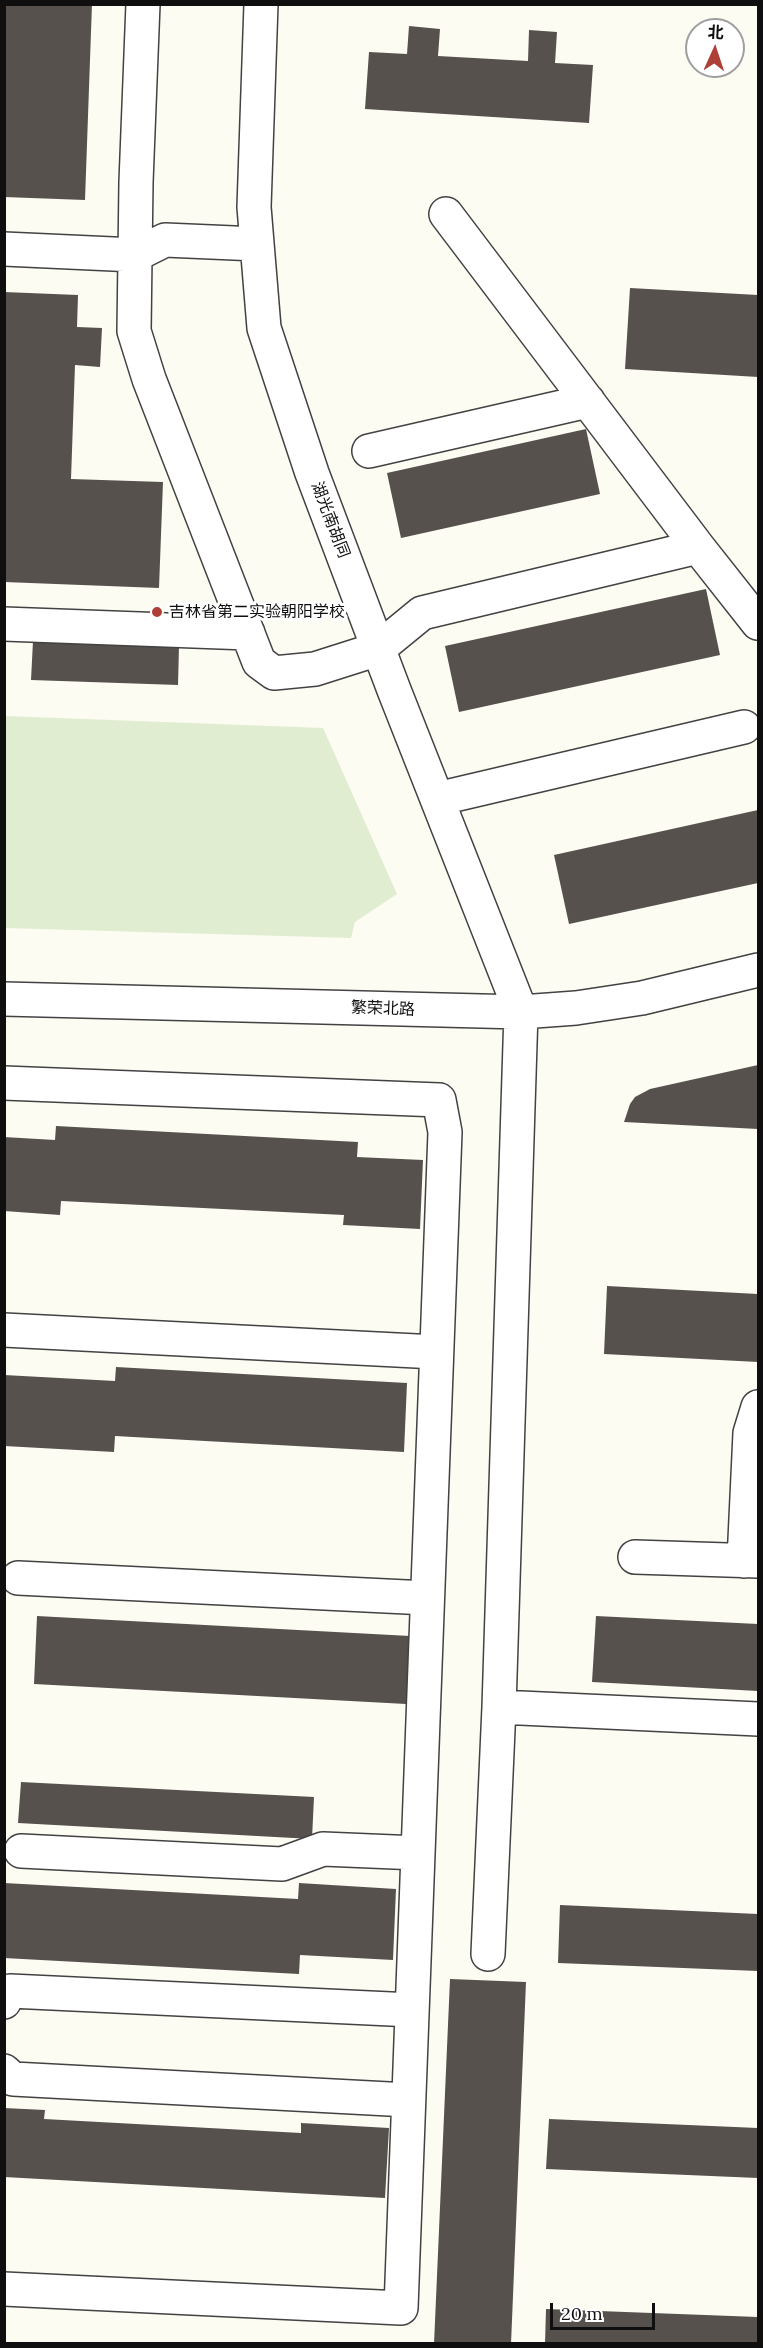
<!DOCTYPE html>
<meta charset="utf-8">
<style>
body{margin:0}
#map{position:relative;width:763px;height:2348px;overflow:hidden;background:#fdfcf3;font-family:Lora,"Noto Sans SC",serif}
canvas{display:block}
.frame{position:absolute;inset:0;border:6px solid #0f0f0f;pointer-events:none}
.north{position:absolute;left:685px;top:18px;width:60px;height:60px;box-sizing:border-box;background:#fff;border:2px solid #9f9f9f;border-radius:50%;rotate:3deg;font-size:16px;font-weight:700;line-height:24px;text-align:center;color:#0f0f0f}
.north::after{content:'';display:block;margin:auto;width:21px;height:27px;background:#ae4038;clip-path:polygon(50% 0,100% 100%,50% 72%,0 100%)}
.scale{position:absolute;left:550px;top:2303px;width:105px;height:27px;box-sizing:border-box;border:3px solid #0f0f0f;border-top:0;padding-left:8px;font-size:18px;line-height:21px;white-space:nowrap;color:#0f0f0f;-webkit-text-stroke:4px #fff;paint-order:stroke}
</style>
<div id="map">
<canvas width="763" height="2348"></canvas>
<div class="frame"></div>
<div class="north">北</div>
<div class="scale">20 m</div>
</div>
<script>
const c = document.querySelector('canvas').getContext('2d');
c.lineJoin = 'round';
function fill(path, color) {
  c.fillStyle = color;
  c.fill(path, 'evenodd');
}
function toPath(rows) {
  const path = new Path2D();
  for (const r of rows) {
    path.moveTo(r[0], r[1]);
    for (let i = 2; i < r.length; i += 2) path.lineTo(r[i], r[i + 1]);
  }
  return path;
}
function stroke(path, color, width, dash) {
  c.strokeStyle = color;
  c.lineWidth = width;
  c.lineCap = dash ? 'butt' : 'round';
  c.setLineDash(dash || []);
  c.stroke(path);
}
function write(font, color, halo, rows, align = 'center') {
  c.font = font + ' Lora,"Noto Sans SC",serif';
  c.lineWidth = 6;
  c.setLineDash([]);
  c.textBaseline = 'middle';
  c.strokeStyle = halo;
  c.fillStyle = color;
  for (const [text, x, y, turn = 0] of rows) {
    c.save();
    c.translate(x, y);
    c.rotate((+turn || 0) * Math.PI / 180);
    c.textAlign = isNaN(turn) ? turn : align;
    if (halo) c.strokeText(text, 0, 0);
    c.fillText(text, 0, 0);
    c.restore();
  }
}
const pitch = toPath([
 [5,716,323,728,397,894,355,922,351,938,5,928]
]);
const building = toPath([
 [4,4,92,4,85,200,4,197],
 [409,26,440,29,438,56,528,61,529,30,557,32,555,63,593,65,589,123,365,109,369,52,407,54],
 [630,288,758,295,758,377,625,369],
 [4,292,78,295,77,327,102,328,100,367,75,365,71,479,163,482,159,588,4,582],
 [586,429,600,494,401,538,387,473],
 [706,589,720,655,459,712,445,646],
 [33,641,179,646,178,685,31,680],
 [758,810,758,883,569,924,554,855],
 [758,1065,758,1129,624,1122,630,1104,635,1097,650,1089],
 [56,1126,358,1142,357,1157,423,1160,420,1229,343,1225,344,1215,61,1201,60,1215,4,1211,4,1137,55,1140],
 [607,1286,758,1294,758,1362,604,1354],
 [116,1367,407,1383,404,1452,115,1436,114,1452,4,1446,4,1375,115,1381],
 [37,1616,410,1636,406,1704,34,1684],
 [596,1616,758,1624,758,1691,592,1682],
 [21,1782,314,1797,312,1839,18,1823],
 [4,1883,298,1899,299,1883,396,1889,393,1960,300,1955,299,1974,4,1958],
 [560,1905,758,1914,758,1971,558,1963],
 [450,1979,526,1982,511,2344,434,2344],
 [4,2108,45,2110,44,2119,301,2133,301,2123,389,2128,385,2198,4,2177],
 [549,2119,758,2128,758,2178,546,2169],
 [546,2309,758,2317,758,2344,545,2344]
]);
const minor = toPath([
 [143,4,136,182,134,331,149,379,259,662,274,673,315,669,378,649,422,613,698,547],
 [261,4,254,207,264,328,312,473,394,690,521,1012,499,1707,488,1954],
 [446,214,698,547,758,623],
 [4,249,135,255,165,240,257,244],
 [369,451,588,401],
 [4,624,248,633],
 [437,799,744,727],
 [4,999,521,1012,576,1008,642,998,758,970],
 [4,1083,439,1100,445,1132,401,2308,4,2289],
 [4,1330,436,1352],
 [635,1557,758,1561],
 [744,1561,750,1433,758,1407],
 [18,1578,427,1598],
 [499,1707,758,1719],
 [21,1851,282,1864,323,1849,418,1853],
 [4,2002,10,1991,412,2010],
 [4,2071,13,2079,408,2100]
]);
const markers = [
 [157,612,6,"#ae4038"]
];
const streetNames = [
 ["湖光南胡同",330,520,69],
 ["繁荣北路",383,1009,2]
];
const poiNames = [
 ["吉林省第二实验朝阳学校",169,612]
];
fill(pitch, '#e0edd0');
fill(building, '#56514d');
stroke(minor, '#424242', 36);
stroke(minor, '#fff', 33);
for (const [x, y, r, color] of markers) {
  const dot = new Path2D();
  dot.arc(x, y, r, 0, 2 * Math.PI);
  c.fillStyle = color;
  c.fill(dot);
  stroke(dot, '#fff', 2);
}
write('16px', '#0f0f0f', '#fff', streetNames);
write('16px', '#0f0f0f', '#fff', poiNames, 'left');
</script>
